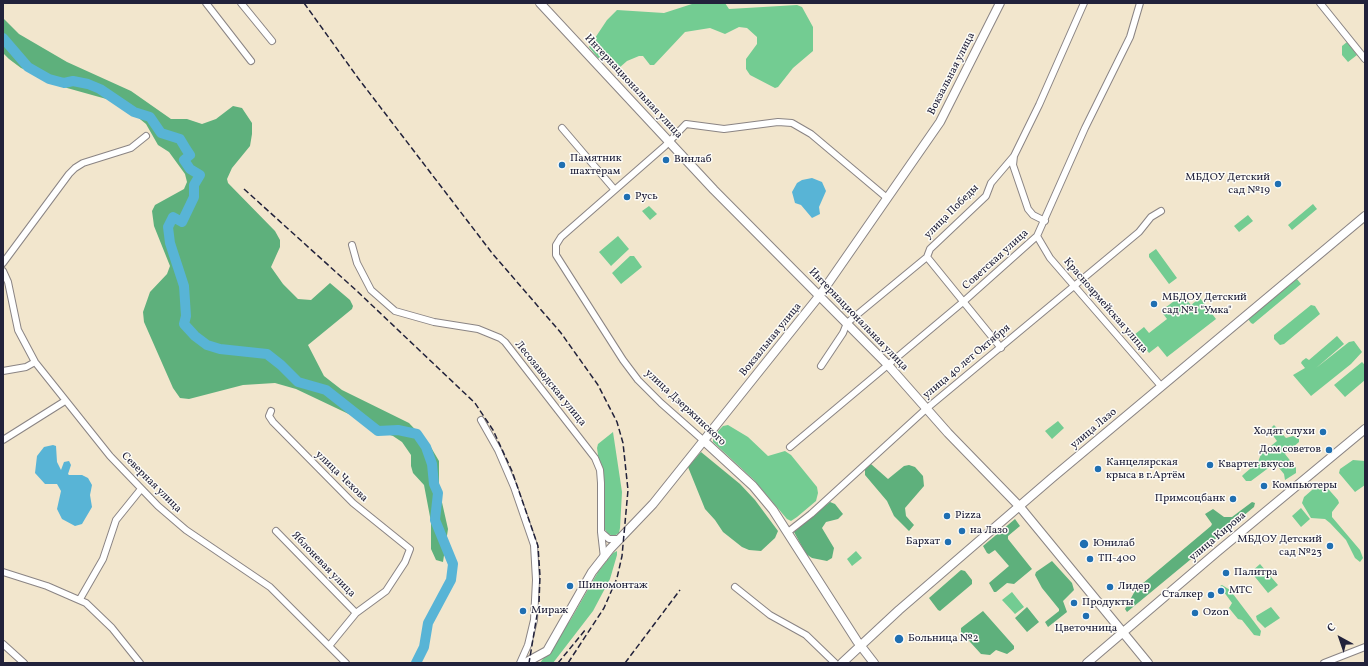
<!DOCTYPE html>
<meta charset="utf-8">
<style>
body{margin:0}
#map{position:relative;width:1368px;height:666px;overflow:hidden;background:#f2e6cd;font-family:Vollkorn,serif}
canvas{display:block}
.frame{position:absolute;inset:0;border:4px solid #22223b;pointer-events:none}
.north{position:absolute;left:1320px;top:618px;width:40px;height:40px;-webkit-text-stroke:3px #fdfcf7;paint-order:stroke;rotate:320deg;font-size:11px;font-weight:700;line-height:16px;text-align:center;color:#22223b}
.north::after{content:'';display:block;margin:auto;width:14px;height:18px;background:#22223b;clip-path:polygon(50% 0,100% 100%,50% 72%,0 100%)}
</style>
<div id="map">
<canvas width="1368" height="666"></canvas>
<div class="frame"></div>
<div class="north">С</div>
</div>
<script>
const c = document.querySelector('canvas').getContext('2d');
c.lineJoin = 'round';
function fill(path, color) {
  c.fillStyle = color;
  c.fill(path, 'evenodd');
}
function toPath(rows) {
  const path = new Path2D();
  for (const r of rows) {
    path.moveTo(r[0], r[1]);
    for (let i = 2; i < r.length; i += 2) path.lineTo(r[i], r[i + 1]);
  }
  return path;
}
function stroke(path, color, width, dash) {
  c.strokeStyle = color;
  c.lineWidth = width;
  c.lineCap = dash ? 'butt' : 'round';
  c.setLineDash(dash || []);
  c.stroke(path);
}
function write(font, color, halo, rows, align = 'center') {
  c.font = font + ' Vollkorn,serif';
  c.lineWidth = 3;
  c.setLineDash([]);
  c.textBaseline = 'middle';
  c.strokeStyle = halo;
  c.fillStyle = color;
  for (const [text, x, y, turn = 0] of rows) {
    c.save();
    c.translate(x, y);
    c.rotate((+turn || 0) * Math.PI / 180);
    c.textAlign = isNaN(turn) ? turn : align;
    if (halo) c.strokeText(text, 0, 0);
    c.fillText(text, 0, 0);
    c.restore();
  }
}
const green = toPath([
 [695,3,725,3,729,9,797,5,802,7,813,27,813,51,793,68,778,87,775,88,750,75,746,69,746,59,757,44,757,37,747,28,739,27,725,34,710,28,685,32,654,65,650,65,643,56,639,56,627,61,619,68,614,68,610,63,612,57,598,58,589,47,607,20,617,10,664,13],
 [1347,42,1357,55,1348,62,1342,55,1342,46],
 [1313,204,1317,209,1292,230,1288,225],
 [649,206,657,214,650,220,642,211],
 [1248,215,1253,221,1239,232,1234,226],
 [618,236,629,249,611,266,599,252],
 [1156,249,1177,278,1169,284,1149,257,1149,254],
 [630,256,634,256,642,267,621,284,612,273],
 [1297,279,1301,284,1253,324,1251,323,1248,319],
 [1182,295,1191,305,1200,298,1216,319,1167,357,1158,346,1149,353,1134,335,1144,327,1149,333,1167,319,1161,311],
 [1311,305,1315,306,1320,314,1284,344,1280,345,1274,339,1274,335],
 [1337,336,1344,344,1316,368,1349,342,1354,341,1362,352,1351,364,1311,396,1293,375,1305,368,1301,363,1302,361,1306,358,1309,360],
 [1362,362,1365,365,1365,380,1345,397,1334,385],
 [1058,421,1064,428,1052,439,1045,431],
 [728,425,748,437,768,456,785,451,791,455,817,487,818,493,816,501,797,517,791,521,787,519,754,480,713,442,713,439,719,430,723,426],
 [1274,425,1286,438,1293,436,1299,439,1299,442,1285,454,1296,468,1296,473,1285,480,1284,474,1275,463,1251,481,1246,481,1242,476,1244,474,1258,462,1261,454,1277,441,1269,430],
 [613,432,622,492,620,528,619,533,614,536,608,534,602,525,602,484,597,448,598,444],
 [1353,460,1365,461,1365,485,1355,492,1339,473,1340,469],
 [1320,483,1323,483,1338,500,1339,503,1332,512,1332,517,1360,550,1363,558,1360,562,1355,558,1346,540,1330,523,1325,519,1311,518,1302,503,1304,497],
 [1301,508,1310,519,1301,527,1292,516],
 [617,551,617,555,610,579,593,611,553,663,540,663,571,619,598,572,613,553],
 [856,551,862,558,852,566,847,559],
 [1260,564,1278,585,1268,593,1251,572],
 [1222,585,1230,590,1261,631,1260,636,1254,635,1242,620,1238,619,1233,613,1229,608,1232,603,1221,588,1220,586],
 [1012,592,1024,607,1015,614,1002,600],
 [1271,607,1280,618,1265,628,1257,620,1256,616]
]);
const forest = toPath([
 [3,18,19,34,67,62,131,91,171,119,187,119,202,124,216,119,233,106,242,108,252,123,252,134,250,146,232,168,227,179,228,183,275,231,280,240,280,247,271,267,283,284,298,299,311,300,330,283,350,300,353,306,352,309,308,345,324,376,342,390,409,423,429,444,439,461,439,489,448,529,443,562,436,560,431,549,431,522,424,485,413,473,411,466,411,455,402,442,393,436,366,427,355,417,296,389,275,383,243,385,189,399,180,398,173,388,144,322,143,312,150,292,167,274,170,266,154,226,152,211,155,205,184,189,187,182,185,174,169,152,158,145,146,124,135,115,110,100,67,88,21,68,9,59,3,53],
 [701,452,740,484,755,500,778,531,775,538,761,551,749,550,742,547,723,532,715,520,705,509,688,467],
 [871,464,888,479,904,466,909,465,915,467,923,476,924,486,905,508,906,516,914,525,909,531,894,516,887,501,865,475,865,469],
 [830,502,835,504,843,514,838,519,826,522,822,528,834,548,832,558,827,561,812,558,806,554,794,532],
 [1252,502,1255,503,1254,507,1127,612,1125,609,1136,589,1211,526,1212,524,1205,514,1213,509,1224,517,1232,517],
 [1015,519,1020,526,1008,536,1008,539,1032,569,1014,584,1007,583,996,592,994,592,989,583,1009,566,995,550,989,554,987,553,983,546],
 [1052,561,1072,583,1074,590,1063,601,1067,612,1048,627,1045,622,1059,611,1059,609,1042,588,1035,575,1036,572],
 [961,570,965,571,972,580,972,584,940,611,938,610,929,598],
 [1027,607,1039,622,1027,632,1015,618],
 [983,611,1014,646,1014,649,1007,654,996,650,990,655,981,654,961,632,961,628]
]);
const water = toPath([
 [812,178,822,182,826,191,819,207,820,214,812,218,801,205,795,203,792,192,797,183,802,180],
 [53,445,56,446,57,462,61,470,64,462,69,461,71,465,68,474,69,475,82,475,88,478,92,485,90,495,92,507,82,524,75,526,62,519,57,509,61,491,57,484,45,484,35,473,37,456,44,447]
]);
const river = toPath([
 [3,38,28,67,49,79,64,83,73,81,88,84,100,89,134,112,150,117,161,133,180,139,186,149,190,155,184,160,190,169,200,175,194,185,194,197,182,222,173,217,168,227,170,243,184,286,186,316,184,324,195,336,207,345,220,349,267,354,281,365,298,382,326,390,378,431,398,430,417,434,426,447,432,464,434,484,438,493,435,520,453,564,451,580,428,623,424,647,416,663]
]);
const minor = toPath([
 [206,3,251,61],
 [241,3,272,41],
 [1320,3,1365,59],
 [562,128,614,189],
 [1014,156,1013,165,1028,209,1033,215,1045,221],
 [1037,236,1050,258,1161,386],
 [352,245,357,263,371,290,395,311,434,322,478,329,500,338,505,342,595,458,600,470,601,483,601,532,609,539,620,539],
 [927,257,1001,348],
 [3,263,69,174,75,168,83,163,131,148,146,136],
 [3,271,8,282,18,330,35,362,110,456,158,506,186,530,270,587,346,663],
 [821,366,843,333,847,323,927,257,930,249,986,196,991,183,1014,156,1039,105,1084,3],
 [3,371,26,367,35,362],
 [271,411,269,416,273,422,353,503,410,549,405,562,386,591,356,613,329,646],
 [481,420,498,450,514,487,534,545,536,580,534,620,528,645,520,663],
 [3,440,65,401],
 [704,441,661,403,638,380,623,360,556,255,556,245,561,237,665,146,686,124,724,129,778,122,792,123,811,134,887,198],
 [790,447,963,302,1037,236,1085,128,1130,37,1140,3],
 [276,531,356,613],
 [601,532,604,558],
 [788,532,811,514,926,409,1139,232,1151,217,1161,211],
 [3,572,47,586,86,603,112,628,140,663],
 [735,587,770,615,806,635,835,663],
 [80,599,103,559,116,520,141,489],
 [3,644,24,663],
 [1324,663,1365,647]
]);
const major = toPath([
 [540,3,714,190,888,365,948,433,1020,507,1148,663],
 [704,441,753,486,773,510,857,641,874,663],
 [525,663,547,651,592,572,610,549,653,504,820,295,940,122,1000,3],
 [842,663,899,610,1052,478,1365,216],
 [1087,663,1217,552,1365,429]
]);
const rail = toPath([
 [304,3,358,78,492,253,561,333,598,385,617,422,623,443,628,490,622,556,617,578,604,608,568,663],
 [244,189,358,292,475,403,493,430,512,471,538,546,540,576,539,603,529,663],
 [558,663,586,629],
 [625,663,680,590]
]);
const markers = [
 [666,160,4,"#1f6fb2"],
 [562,165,4,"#1f6fb2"],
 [1278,184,4,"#1f6fb2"],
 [627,197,4,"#1f6fb2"],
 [1154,304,4,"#1f6fb2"],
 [1323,432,4,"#1f6fb2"],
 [1329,450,4,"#1f6fb2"],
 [1210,465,4,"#1f6fb2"],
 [1098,469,4,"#1f6fb2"],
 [1264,486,4,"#1f6fb2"],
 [1233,499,4,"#1f6fb2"],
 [947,516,4,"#1f6fb2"],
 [962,531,4,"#1f6fb2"],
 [948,542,4,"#1f6fb2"],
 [1084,544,5,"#1f6fb2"],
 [1330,546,4,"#1f6fb2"],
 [1090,559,4,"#1f6fb2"],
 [1226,573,4,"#1f6fb2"],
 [570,586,4,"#1f6fb2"],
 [1110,587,4,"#1f6fb2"],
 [1221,591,4,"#1f6fb2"],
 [1211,595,4,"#1f6fb2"],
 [1074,603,4,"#1f6fb2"],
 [523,611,4,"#1f6fb2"],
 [1195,613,4,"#1f6fb2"],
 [1086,616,4,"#1f6fb2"],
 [899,639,5,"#1f6fb2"]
];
const streetNames = [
 ["Вокзальная улица",952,74,-63],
 ["Интернациональная улица",633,87,47],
 ["улица Победы",952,212,-45],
 ["Советская улица",996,260,-42],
 ["Красноармейская улица",1105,306,49],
 ["Интернациональная улица",858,320,46],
 ["Вокзальная улица",771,340,-51],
 ["улица 40 лет Октября",967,362,-40],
 ["Лесозаводская улица",550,384,51],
 ["улица Дзержинского",685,408,43],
 ["улица Лазо",1094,429,-40],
 ["улица Чехова",341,477,44],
 ["Северная улица",151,483,45],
 ["улица Кирова",1218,537,-40],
 ["Яблоневая улица",323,565,46]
];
const poiNames = [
 ["Памятник",570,159],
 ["шахтерам",570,172],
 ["Винлаб",674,160],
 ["МБДОУ Детский",1270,178,"right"],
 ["сад №19",1270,191,"right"],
 ["Русь",635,197],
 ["МБДОУ Детский",1162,298],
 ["сад №1 \"Умка\"",1162,311],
 ["Ходят слухи",1315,432,"right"],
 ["Дом советов",1321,450,"right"],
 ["Канцелярская",1106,463],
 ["крыса в г.Артём",1106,476],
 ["Квартет вкусов",1218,465],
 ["Компьютеры",1272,486],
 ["Примсоцбанк",1225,499,"right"],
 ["Pizza",955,516],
 ["на Лазо",970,531],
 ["МБДОУ Детский",1322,540,"right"],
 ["сад №23",1322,553,"right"],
 ["Бархат",940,542,"right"],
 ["Юнилаб",1093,544],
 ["ТП-400",1098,559],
 ["Палитра",1234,573],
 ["Шиномонтаж",578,586],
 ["Лидер",1118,587],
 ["МТС",1229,591],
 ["Сталкер",1203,595,"right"],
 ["Продукты",1082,603],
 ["Мираж",531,611],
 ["Ozon",1203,613],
 ["Цветочница",1086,629,"center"],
 ["Больница №2",908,639]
];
fill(green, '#73cc92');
fill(forest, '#5eb07c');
fill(water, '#58b4d6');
stroke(river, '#58b4d6', 10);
stroke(minor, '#8a8484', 8);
stroke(major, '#8a8484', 10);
stroke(minor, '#fff', 6);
stroke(major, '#fff', 8);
stroke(rail, '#22223b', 1.5, [6, 3]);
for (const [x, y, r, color] of markers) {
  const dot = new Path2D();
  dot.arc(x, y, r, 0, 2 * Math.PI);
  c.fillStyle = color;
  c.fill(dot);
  stroke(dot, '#fdfcf7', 1.5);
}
write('11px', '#22223b', '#fdfcf7', streetNames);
write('11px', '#22223b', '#fdfcf7', poiNames, 'left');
</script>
